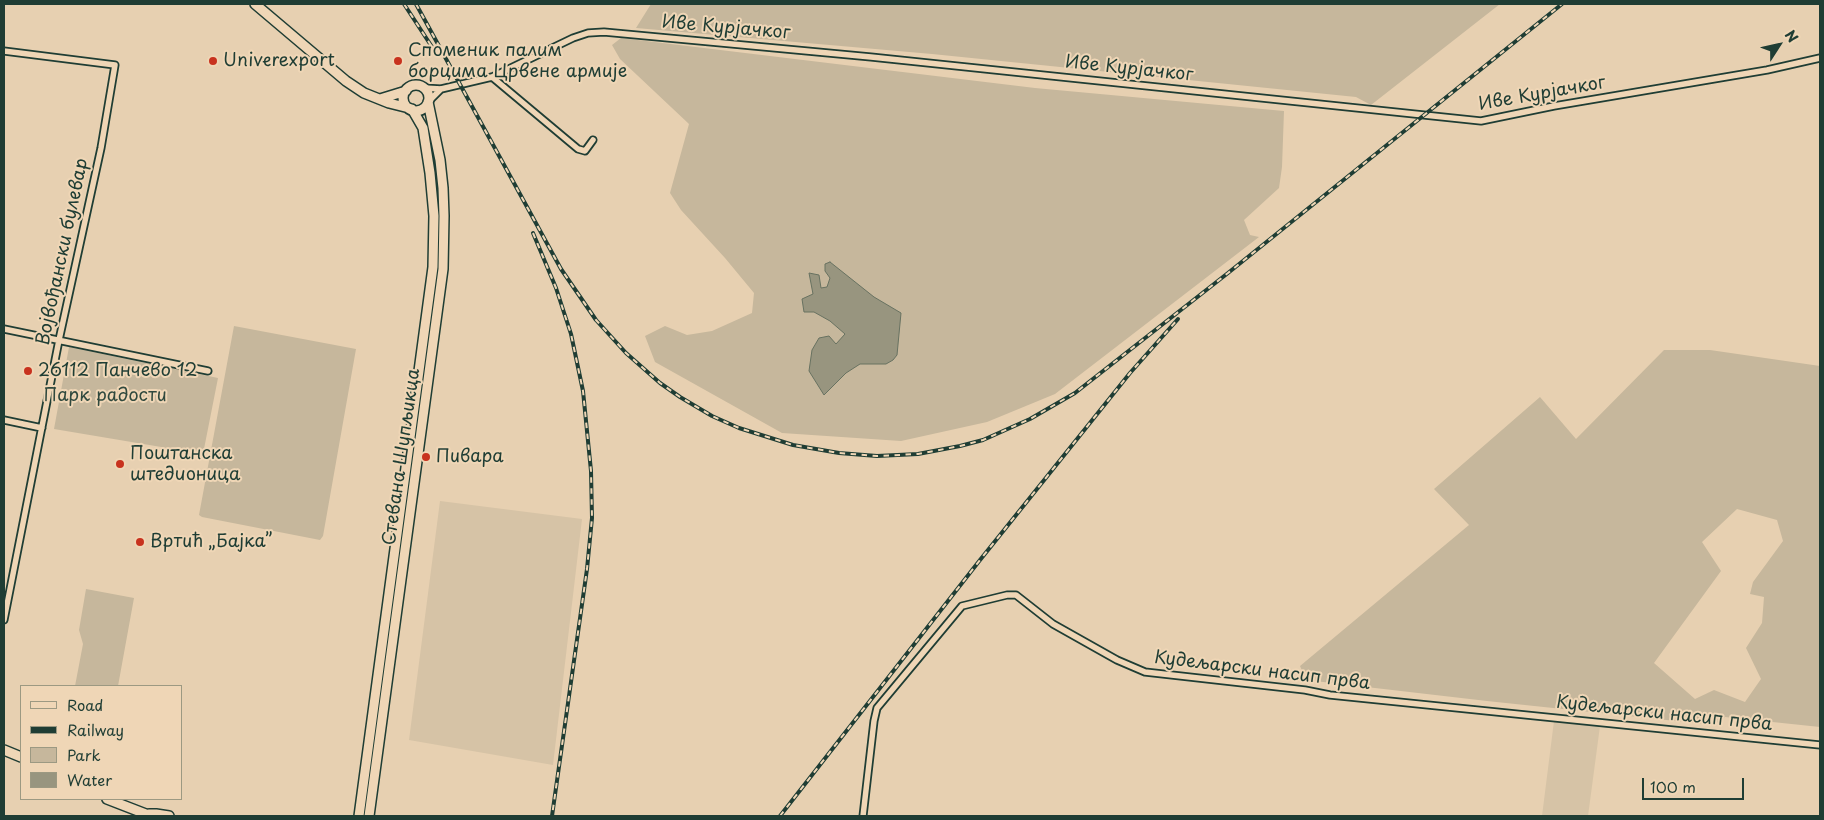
<!DOCTYPE html>
<meta charset="utf-8">
<style>
body{margin:0}
#map{position:relative;width:1824px;height:820px;overflow:hidden;background:#e7d0b1;font-family:"Playpen Sans",sans-serif}
canvas{display:block}
.frame{position:absolute;inset:0;border:5px solid #1f3d34;pointer-events:none}
.legend{position:absolute;left:20px;top:685px;width:162px;height:115px;box-sizing:border-box;background:#efd6b6;border:1px solid #9c9982;margin:0;padding:6px 9px;list-style:none;font-size:15px;color:#1f3d34}
.legend li{display:flex;align-items:center;gap:10px;height:25px}
.legend b{width:25px;border:1px solid #9c9982}
.north{position:absolute;left:1754px;top:20px;width:50px;height:50px;-webkit-text-stroke:4px #efd6b6;paint-order:stroke;rotate:55deg;font-size:14px;font-weight:700;line-height:20px;text-align:center;color:#1f3d34}
.north::after{content:'';display:block;margin:auto;width:18px;height:22px;background:#1f3d34;clip-path:polygon(50% 0,100% 100%,50% 72%,0 100%)}
.scale{position:absolute;left:1642px;top:778px;width:102px;height:22px;box-sizing:border-box;border:2px solid #1f3d34;border-top:0;padding-left:6px;font-size:15px;line-height:18px;white-space:nowrap;color:#1f3d34;-webkit-text-stroke:4px #efd6b6;paint-order:stroke}
</style>
<div id="map">
<canvas width="1824" height="820"></canvas>
<div class="frame"></div>
<ul class="legend">
<li><b style="height:6px;background:#efd6b6"></b>Road</li>
<li><b style="height:6px;background:#1f3d34"></b>Railway</li>
<li><b style="height:14px;background:#c6b79c"></b>Park</li>
<li><b style="height:14px;background:#98957f"></b>Water</li>
</ul>
<div class="north">N</div>
<div class="scale">100 m</div>
</div>
<script>
const c = document.querySelector('canvas').getContext('2d');
c.lineJoin = 'round';
function fill(path, color) {
  c.fillStyle = color;
  c.fill(path, 'evenodd');
}
function toPath(rows) {
  const path = new Path2D();
  for (const r of rows) {
    if (r.length === 3) {
      path.moveTo(r[0] + r[2], r[1]);
      path.arc(r[0], r[1], r[2], 0, 2 * Math.PI);
      continue;
    }
    path.moveTo(r[0], r[1]);
    for (let i = 2; i < r.length; i += 2) path.lineTo(r[i], r[i + 1]);
  }
  return path;
}
function stroke(path, color, width, dash) {
  c.strokeStyle = color;
  c.lineWidth = width;
  c.lineCap = dash ? 'butt' : 'round';
  c.setLineDash(dash || []);
  c.stroke(path);
}
function write(font, color, halo, rows, align = 'center') {
  c.font = font + ' "Playpen Sans",sans-serif';
  c.lineWidth = 4;
  c.setLineDash([]);
  c.textBaseline = 'middle';
  c.strokeStyle = halo;
  c.fillStyle = color;
  for (const [text, x, y, turn = 0] of rows) {
    c.save();
    c.translate(x, y);
    c.rotate((+turn || 0) * Math.PI / 180);
    c.textAlign = isNaN(turn) ? turn : align;
    if (halo) c.strokeText(text, 0, 0);
    c.fillText(text, 0, 0);
    c.restore();
  }
}
const built = toPath([
 [440,501,582,519,553,765,409,740],
 [1554,721,1600,726,1588,816,1542,816]
]);
const green = toPath([
 [651,4,1500,4,1371,105,1356,97,932,54,636,28],
 [621,38,1035,88,1284,111,1282,167,1279,188,1244,220,1250,235,1259,237,1055,394,987,422,901,441,782,433,655,362,645,336,665,326,687,335,712,331,752,313,754,293,725,258,681,210,670,193,689,124,620,59,612,45],
 [234,326,356,349,323,536,320,540,202,517,199,515],
 [69,347,218,378,203,454,54,429],
 [1664,350,1710,350,1820,366,1820,727,1725,717,1714,725,1487,701,1306,680,1300,666,1469,525,1434,489,1540,397,1576,439],
 [1737,509,1777,520,1783,541,1753,582,1750,594,1764,597,1762,623,1746,648,1761,679,1745,702,1714,690,1695,699,1654,663,1721,571,1702,542],
 [86,589,134,598,118,686,75,686,83,644,79,630]
]);
const water = toPath([
 [830,262,874,297,901,313,897,355,893,360,886,364,860,364,846,373,824,395,809,371,812,350,819,338,829,336,836,344,845,334,830,321,814,312,804,312,802,299,813,294,809,273,819,275,821,288,827,287,830,278,825,271,825,264,830,262]
]);
const minor = toPath([
 [4,51,115,65,101,148,59,340,4,620],
 [492,77,578,149,585,151,593,140],
 [424,88,441,89,492,77,573,38,588,33,604,32,871,57,1481,121,1554,106,1767,70,1820,58],
 [429,101,441,89],
 [4,329,208,371],
 [4,420,42,428],
 [863,816,874,721,877,708,962,606,1007,595,1016,595,1053,624,1117,660,1145,672,1305,690,1330,695,1820,745]
]);
const secondary = toPath([
 [255,4,346,81,364,93,389,103,409,108],
 [416,98,13],
 [380,99,406,91],
 [4,750,21,757],
 [107,799,151,816],
 [149,814,156,814,169,816],
 [359,816,433,267,434,216,430,173,423,128,412,109],
 [369,816,443,269,444,216,443,188,440,160,428,102]
]);
const rail = toPath([
 [404,4,434,50],
 [416,4,561,269,596,320,626,353,660,383,680,397,712,416,739,428,793,445,839,453,877,456,918,454,960,446,983,440,1030,419,1075,393,1228,273,1562,4],
 [533,233,556,288,571,334,583,391,591,471,592,518,587,569,552,816],
 [780,816,980,560,1130,373,1178,319]
]);
const markers = [
 [213,61,5,"#c8321e"],
 [398,61,5,"#c8321e"],
 [28,371,5,"#c8321e"],
 [426,457,5,"#c8321e"],
 [120,464,5,"#c8321e"],
 [140,542,5,"#c8321e"]
];
const streetNames = [
 ["Иве Курјачког",726,28,5],
 ["Иве Курјачког",1129,69,6],
 ["Иве Курјачког",1542,94,-10],
 ["Војвођански булевар",63,252,-78],
 ["Стевана Шупљикца",402,457,-82],
 ["Кудељарски насип прва",1262,671,7],
 ["Кудељарски насип прва",1664,714,6]
];
const poiNames = [
 ["Споменик палим",408,51],
 ["борцима Црвене армије",408,72],
 ["Univerexport",223,61],
 ["26112 Панчево 12",38,371],
 ["Поштанска",130,454],
 ["штедионица",130,475],
 ["Пивара",436,457],
 ["Вртић „Бајка”",150,542]
];
const parkNames = [
 ["Парк радости",105,396]
];
fill(built, '#d6c3a6');
fill(green, '#c6b79c');
fill(water, '#98957f');
stroke(water, '#687261', 1);
stroke(minor, '#1f3d34', 9);
stroke(secondary, '#1f3d34', 12);
stroke(minor, '#efd6b6', 5.5);
stroke(secondary, '#efd6b6', 9);
stroke(rail, '#1f3d34', 4);
stroke(rail, '#efd6b6', 2, [5.5]);
for (const [x, y, r, color] of markers) {
  const dot = new Path2D();
  dot.arc(x, y, r, 0, 2 * Math.PI);
  c.fillStyle = color;
  c.fill(dot);
  stroke(dot, '#efd6b6', 2);
}
write('18px', '#1f3d34', '#efd6b6', streetNames);
write('18px', '#1f3d34', '#efd6b6', poiNames, 'left');
write('18px', '#30493e', '#efd6b6', parkNames);
</script>
